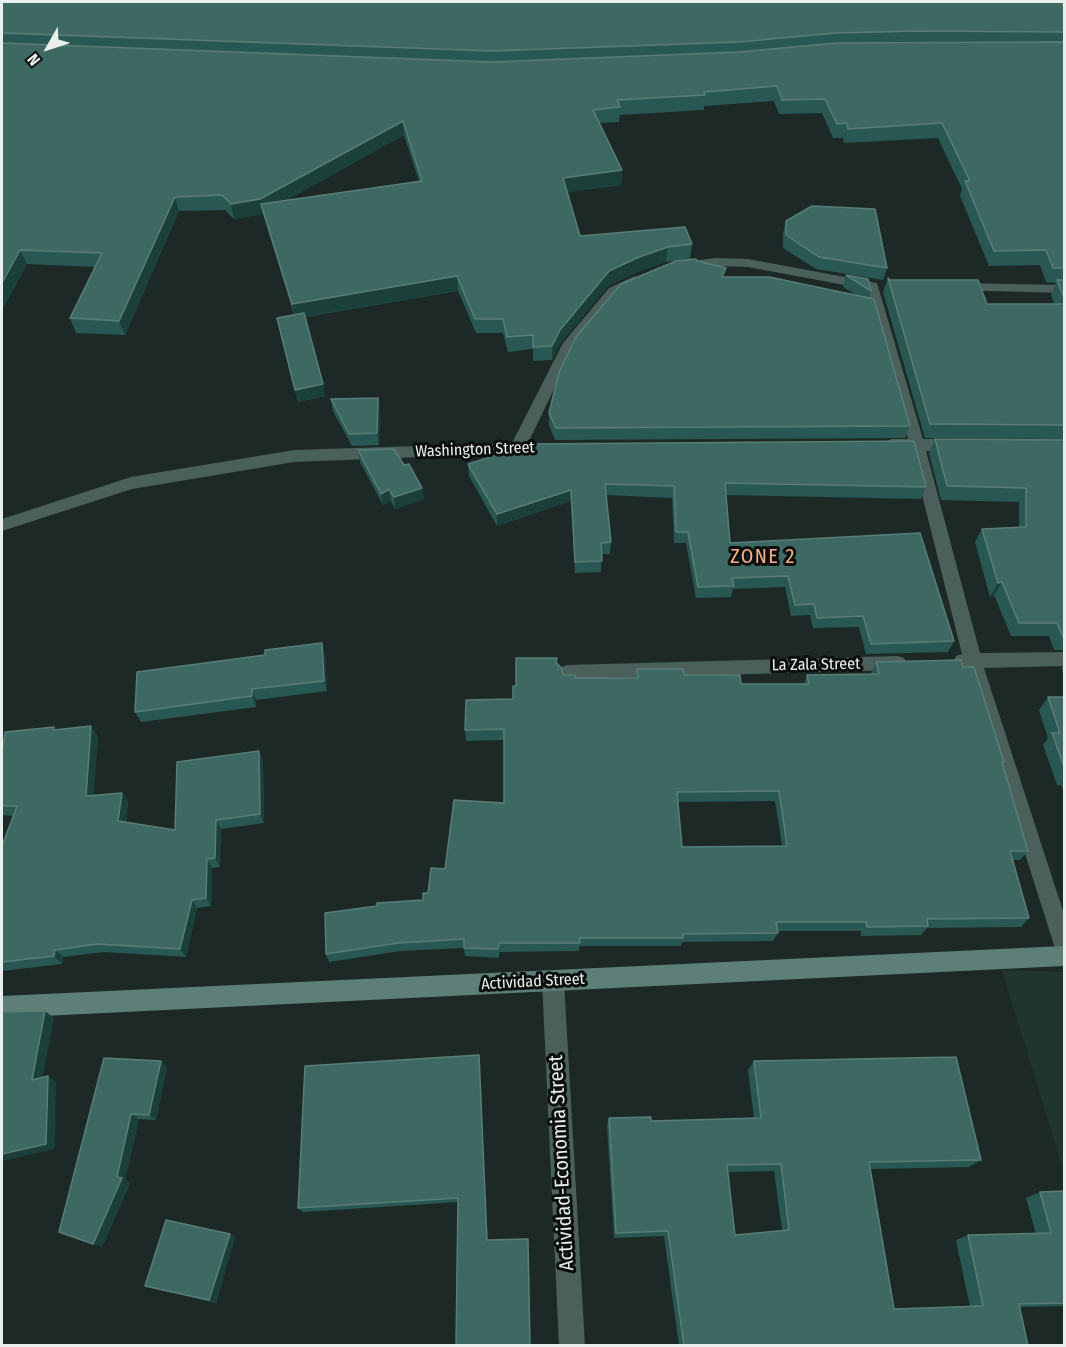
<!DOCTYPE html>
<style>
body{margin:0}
#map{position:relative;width:1066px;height:1347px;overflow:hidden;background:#1d2926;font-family:"Fira Sans Condensed",sans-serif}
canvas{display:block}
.frame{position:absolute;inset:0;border:3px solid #e8efed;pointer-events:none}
.north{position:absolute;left:18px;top:18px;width:60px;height:60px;-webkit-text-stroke:4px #0b100f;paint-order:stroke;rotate:231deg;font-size:16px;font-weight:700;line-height:24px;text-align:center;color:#e8efed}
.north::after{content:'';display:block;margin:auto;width:21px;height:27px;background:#e8efed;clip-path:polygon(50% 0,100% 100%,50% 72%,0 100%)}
</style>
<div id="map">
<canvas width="1066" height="1347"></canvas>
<div class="frame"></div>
<div class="north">N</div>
</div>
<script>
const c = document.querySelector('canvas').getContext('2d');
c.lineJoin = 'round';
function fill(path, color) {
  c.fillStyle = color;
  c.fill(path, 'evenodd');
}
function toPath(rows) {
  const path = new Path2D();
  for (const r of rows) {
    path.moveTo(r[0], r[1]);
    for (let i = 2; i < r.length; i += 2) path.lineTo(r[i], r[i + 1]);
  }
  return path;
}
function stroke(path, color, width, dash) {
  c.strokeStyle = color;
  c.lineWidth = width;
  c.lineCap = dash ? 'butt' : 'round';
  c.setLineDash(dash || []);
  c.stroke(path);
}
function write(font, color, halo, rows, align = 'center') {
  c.font = font + ' "Fira Sans Condensed",sans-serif';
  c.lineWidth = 6;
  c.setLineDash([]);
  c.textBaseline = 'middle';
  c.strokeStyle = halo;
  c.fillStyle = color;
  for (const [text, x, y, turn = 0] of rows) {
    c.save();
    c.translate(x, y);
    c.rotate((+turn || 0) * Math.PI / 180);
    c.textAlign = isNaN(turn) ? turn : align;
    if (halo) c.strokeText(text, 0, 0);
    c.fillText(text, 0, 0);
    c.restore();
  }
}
const built = toPath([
 [1002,970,1064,972,1064,1172]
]);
const street = toPath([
 [716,258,748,259,877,283,923,439,955,439,960,441,963,445,960,449,955,451,926,451,980,653,1064,652,1064,666,984,668,1064,914,1064,955,1057,952,1054,945,966,668,956,666,953,661,956,656,962,654,911,451,892,451,887,449,884,445,887,441,892,439,908,439,866,289,748,267,716,266,682,270,675,266,682,262,716,258],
 [635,276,642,280,640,283,619,294,574,348,528,443,549,444,552,448,549,452,294,462,132,489,2,531,2,519,131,477,294,450,512,443,563,343,609,288,635,276],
 [958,283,1064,285,1064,293,953,290,951,287,958,283],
 [898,656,904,658,907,663,904,668,898,670,567,679,561,677,558,672,561,667,567,665,898,656],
 [553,970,561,974,564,981,585,1346,559,1346,542,981,545,974,553,970]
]);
const secondary = toPath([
 [1064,946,1064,966,2,1018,2,996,1064,946]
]);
const wall = toPath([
 [2,2,1065,9,1065,439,925,438,883,292,888,278,890,280,987,304,1054,304,1051,295,1056,283,1046,282,1040,265,989,266,960,196,962,189,938,138,844,143,843,138,833,138,822,113,779,114,774,101,704,106,704,110,620,115,619,122,600,123,622,170,621,185,568,192,580,236,692,244,690,259,666,262,637,272,608,286,559,345,552,360,533,361,533,349,508,352,503,333,476,333,458,291,305,317,325,396,298,402,277,318,294,315,263,214,234,219,225,210,179,211,125,335,76,333,70,318,95,267,27,264,2,310],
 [404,135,419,181,287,200],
 [786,221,887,268,883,280,816,269,783,248,783,233],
 [697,261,725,277,856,295,843,287,846,275,871,291,869,298,910,426,905,438,555,440,549,425,549,413],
 [378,398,380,410,379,445,352,446,333,411,331,399],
 [935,439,1065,440,1065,650,1054,650,1049,636,1011,636,994,595,990,597,975,542,982,529,1019,527,1019,502,941,500,929,453],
 [358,450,404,465,422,488,424,499,395,509,391,501,383,505,360,462],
 [468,464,926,487,921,499,726,495,730,543,954,641,948,652,866,654,859,627,813,628,810,615,791,616,785,587,733,589,731,597,696,598,686,543,674,543,672,498,606,495,611,542,610,554,601,554,601,572,575,573,571,501,497,526,469,476],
 [325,654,327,691,256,700,256,707,141,722,135,712],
 [557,658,557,663,563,675,575,678,636,678,637,669,741,684,804,684,807,675,871,674,876,662,963,667,1004,762,1003,764,1028,851,1020,860,1012,860,1029,918,1021,927,927,928,921,935,861,936,861,931,777,931,778,933,773,941,682,942,681,946,579,946,579,951,499,952,499,958,465,956,464,948,400,951,329,962,326,954,423,900,445,869,504,803,504,740,466,741,465,730,513,699,516,686],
 [775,801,782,846,682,847,678,802],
 [1065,663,1065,679,1061,668],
 [1048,697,1065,697,1065,797,1061,785,1057,785,1043,745,1048,738,1039,710],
 [56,730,98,736,93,796,122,793,128,802,126,822,175,830,259,751,263,761,264,823,221,829,220,867,212,868,211,906,197,908,186,957,104,952,63,957,62,964,2,971,2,846,13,816,2,815,2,753],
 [479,1055,487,1240,530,1346,458,1202,303,1212,298,1208],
 [161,1061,167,1067,156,1120,139,1119,125,1180,130,1183,102,1247,59,1232],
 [754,1061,981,1160,969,1167,870,1169,894,1309,970,1307,956,1240,968,1235,1036,1234,1026,1198,1040,1192,1065,1191,1065,1306,1019,1307,1028,1346,679,1346,664,1236,614,1238,607,1126,609,1118,651,1121,754,1118,748,1070],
 [774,1171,782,1230,735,1235,728,1172],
 [230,1234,235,1237,216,1303,152,1288,145,1286]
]);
const shadedWall = toPath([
 [403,121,404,135,264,213,261,204,263,214,234,219,231,204],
 [622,170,621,185,563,193,563,178],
 [175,197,179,211,125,335,119,321],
 [668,247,666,262,637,272,608,286,559,345,552,360,552,346,560,330,609,271,639,257],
 [20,250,27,264,2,310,2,283],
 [457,276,458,291,295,318,292,304],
 [323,384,325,396,298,402,295,390],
 [378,398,380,410,379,445,377,433],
 [422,488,424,499,395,509,394,497],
 [389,489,391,501,383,505,381,494],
 [571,490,571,501,497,526,497,514],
 [1002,582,994,595,990,597,998,583],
 [322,643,325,654,327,691,324,681],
 [252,689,256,700,256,707,252,696],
 [91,726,98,736,93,806,86,796],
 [259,751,263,761,264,823,260,814],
 [122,793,128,802,125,830,118,821],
 [216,820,221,829,220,867,215,858],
 [207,859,212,868,211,906,206,898],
 [192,900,197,908,186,957,180,949],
 [55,950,63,957,62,964,54,956],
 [45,1011,54,1018,41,1086,32,1080],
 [479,1055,480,1061,487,1244,487,1240],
 [161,1061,167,1067,156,1120,149,1115],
 [48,1076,56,1082,55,1149,2,1161,2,1154],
 [131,1114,139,1119,125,1180,130,1183,102,1247,93,1244,117,1177],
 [230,1234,235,1237,216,1303,209,1300]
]);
const building = toPath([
 [2,2,1061,2,1065,9,1065,32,918,31,836,33,739,42,492,51,2,33,2,2],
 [1065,42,1065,268,1053,268,1046,250,994,251,965,181,970,181,942,123,848,129,847,123,837,124,825,99,782,100,777,86,704,92,705,95,617,100,620,107,593,110,622,170,563,178,580,236,685,227,692,244,668,247,639,257,609,271,560,330,552,346,533,347,533,335,507,337,503,319,475,319,457,276,292,304,261,204,422,181,403,121,260,199,231,204,222,195,175,197,119,321,70,318,102,253,20,250,2,283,2,43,492,62,739,52,836,43,1065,42],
 [812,206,875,209,887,268,819,257,786,235,786,221,812,206],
 [696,259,697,261,726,268,722,277,769,277,874,299,910,426,556,428,549,413,559,372,576,337,621,284,676,261,696,259],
 [846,275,868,279,871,291,846,275],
 [888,278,890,280,978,280,987,304,1065,304,1065,425,930,424,888,278],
 [1057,280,1065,280,1065,301,1057,280],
 [304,313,323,384,295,390,277,318,304,313],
 [378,398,377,433,349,434,331,399,378,398],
 [935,439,1065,440,1065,528,1063,528,1065,531,1065,637,1063,637,1057,623,1019,623,1002,582,998,583,982,529,1026,527,1026,488,947,486,935,439],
 [914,441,926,487,725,483,730,543,920,533,954,641,871,644,863,616,817,618,814,604,795,605,788,576,732,578,734,586,698,587,688,532,676,532,674,486,605,484,611,542,601,543,602,561,575,562,571,490,497,514,468,464,532,444,914,441],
 [394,449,404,465,409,464,422,488,394,497,389,489,381,494,358,450,394,449],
 [322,643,324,681,252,689,252,696,135,712,137,672,265,655,265,650,322,643],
 [516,658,557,658,556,662,562,669,563,675,575,675,575,678,638,678,637,669,683,669,684,675,740,675,741,684,809,684,807,675,879,674,876,662,961,660,963,667,974,667,1004,762,1002,762,1028,851,1010,851,1029,918,927,919,928,926,867,927,866,922,776,922,778,933,683,934,683,938,579,938,580,943,499,943,498,949,464,948,464,939,398,943,326,954,325,913,377,906,377,903,423,900,423,893,428,893,431,868,445,869,454,800,504,803,504,729,465,730,466,700,513,699,513,686,516,686,516,658],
 [779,791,787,846,682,847,677,792,779,791],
 [1048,697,1065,697,1065,769,1052,733,1060,733,1048,697],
 [91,726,86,796,122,793,118,821,175,830,177,762,259,751,260,814,216,820,215,858,207,859,206,898,192,900,180,949,97,944,55,950,54,956,2,962,2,846,17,806,2,806,2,753,5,732,54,727,54,730,91,726],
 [45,1011,32,1080,48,1076,46,1144,2,1154,2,1012,45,1011],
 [479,1055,487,1240,528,1239,530,1346,456,1346,458,1198,298,1208,305,1066,479,1055],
 [956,1057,981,1160,869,1162,894,1309,983,1306,968,1235,1051,1233,1040,1192,1065,1191,1065,1303,1019,1304,1028,1346,684,1346,668,1231,616,1233,609,1118,651,1117,651,1121,761,1118,754,1061,956,1057],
 [781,1164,789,1230,735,1235,727,1165,781,1164],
 [104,1058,161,1061,149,1115,131,1114,117,1177,122,1178,93,1244,59,1232,104,1058],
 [166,1220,230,1234,209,1300,145,1286,166,1220]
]);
const streetNames = [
 ["Washington Street",475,450,-2],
 ["La Zala Street",816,665,-1],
 ["Actividad Street",533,982,-3]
];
const quarterNames = [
 ["ZONE 2",763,557]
];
const nearStreetnames = [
 ["Actividad-Economia Street",562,1163,-93]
];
fill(built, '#203430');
fill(street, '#4b5f5b');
fill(secondary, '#5e7e78');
fill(wall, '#285851');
fill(shadedWall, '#1b3f39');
fill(building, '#3d6962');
stroke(building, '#587e77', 1.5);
write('16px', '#e8efed', '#0b100f', streetNames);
c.letterSpacing = '1.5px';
write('20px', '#f9b08a', '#0b100f', quarterNames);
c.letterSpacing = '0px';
write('20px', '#e8efed', '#0b100f', nearStreetnames);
</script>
